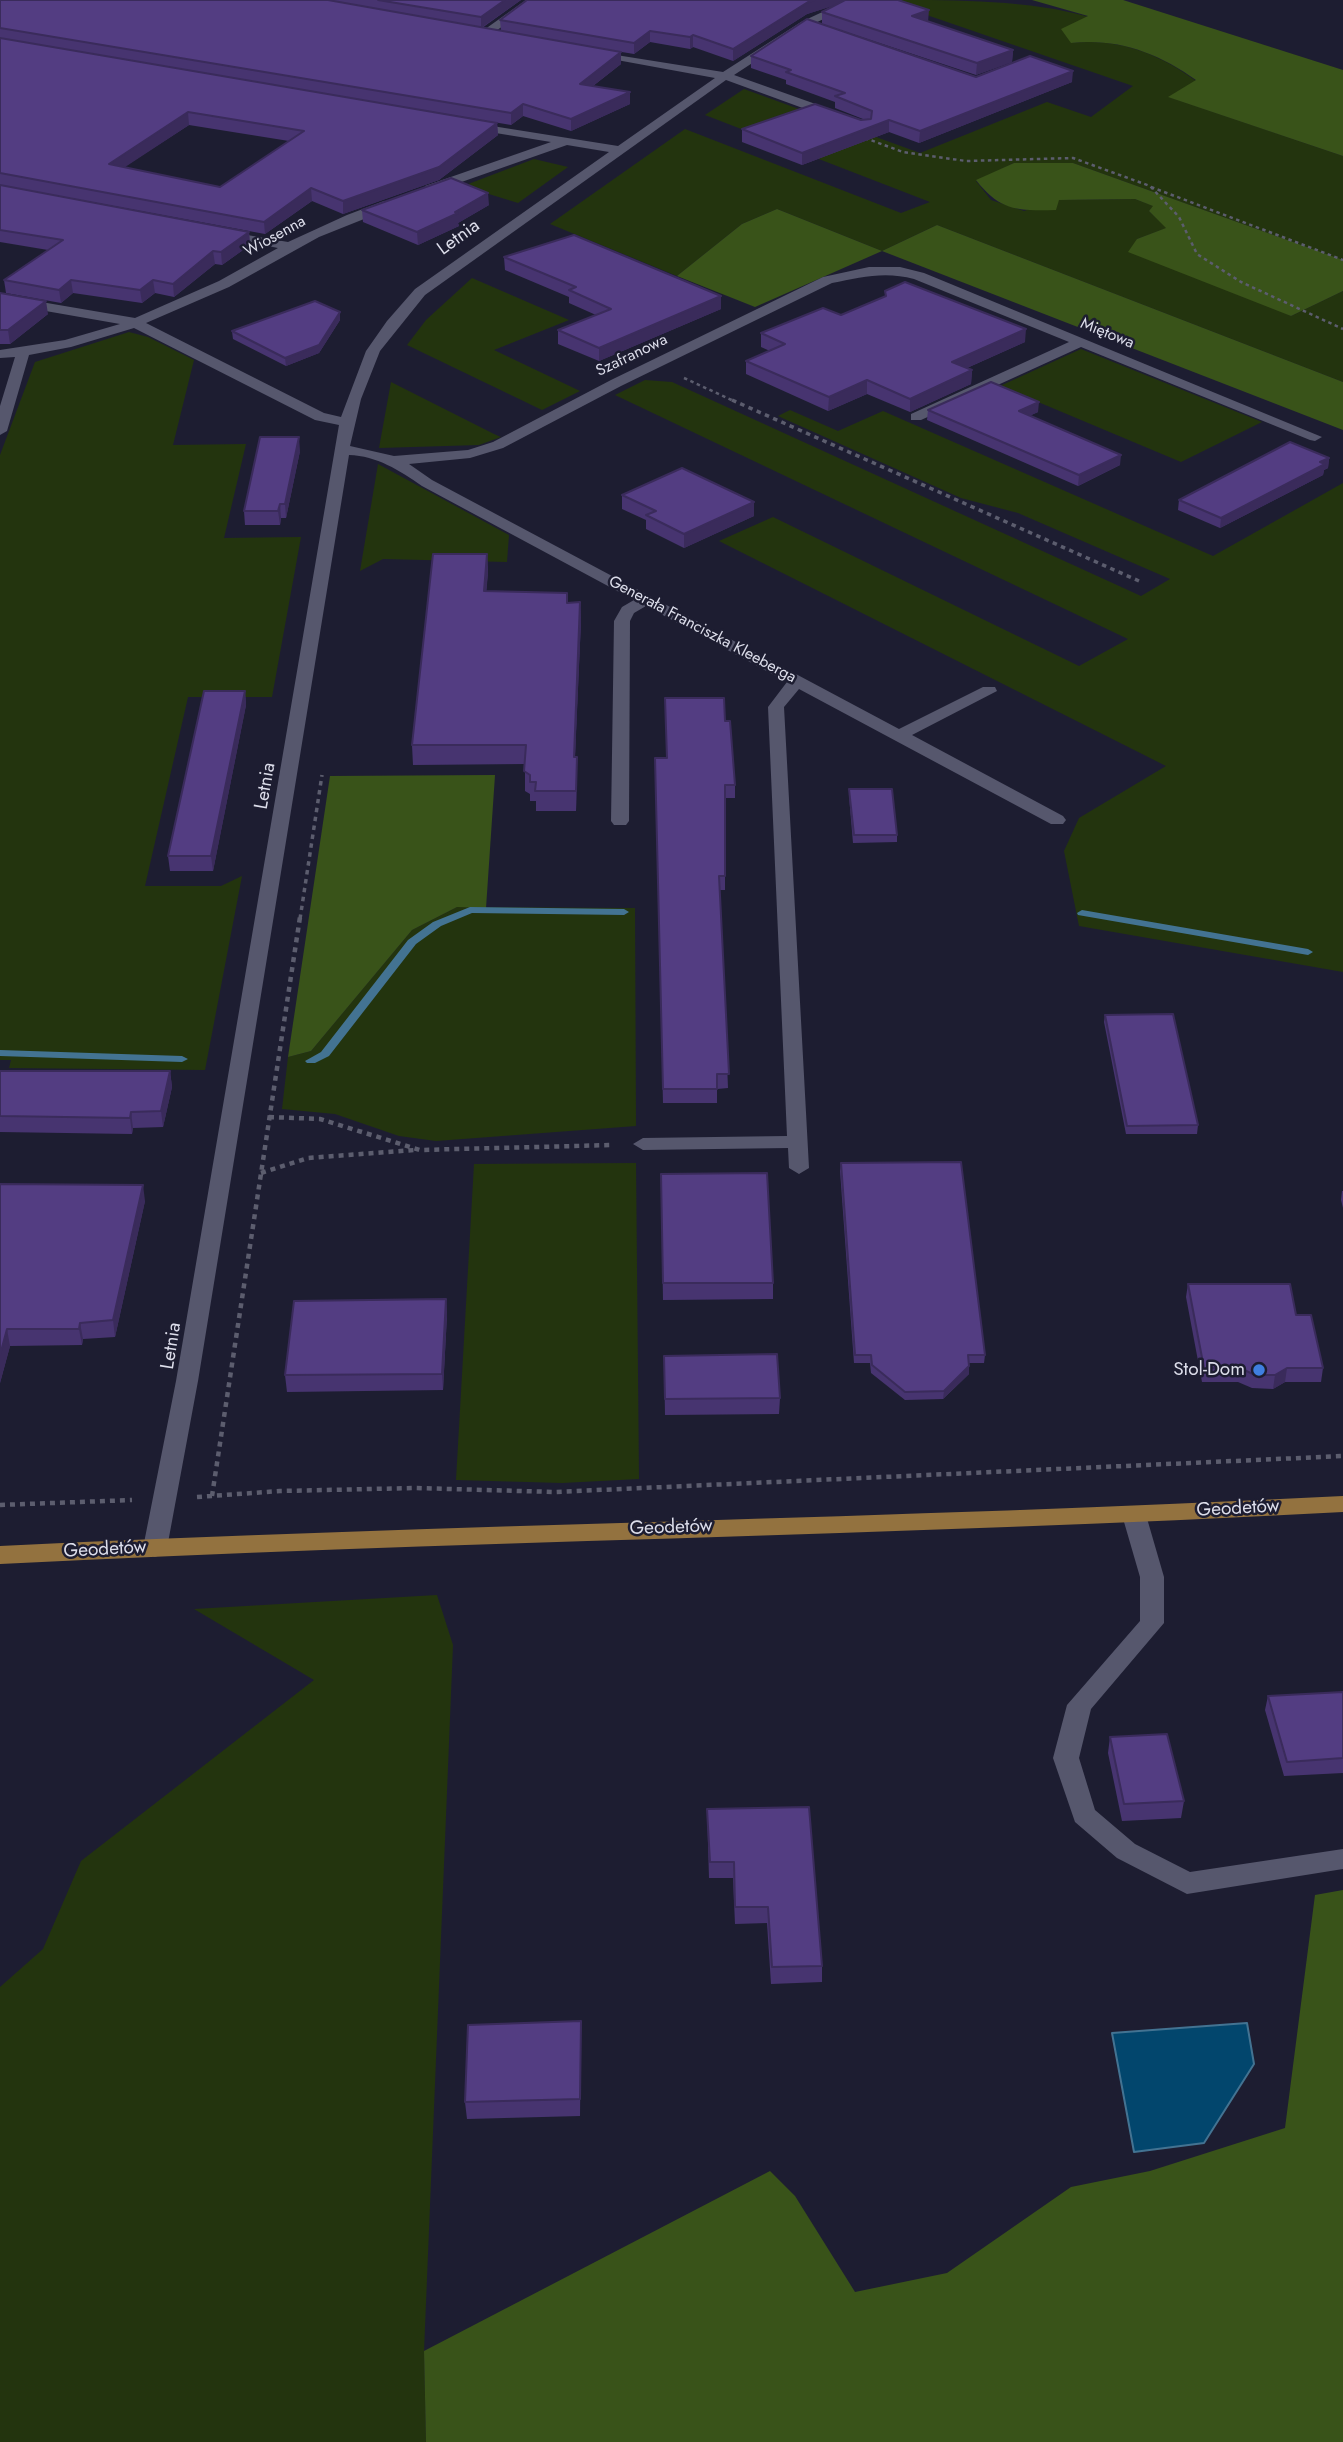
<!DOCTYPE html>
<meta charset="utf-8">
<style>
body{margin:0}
canvas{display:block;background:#1d1d31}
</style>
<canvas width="1343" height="2442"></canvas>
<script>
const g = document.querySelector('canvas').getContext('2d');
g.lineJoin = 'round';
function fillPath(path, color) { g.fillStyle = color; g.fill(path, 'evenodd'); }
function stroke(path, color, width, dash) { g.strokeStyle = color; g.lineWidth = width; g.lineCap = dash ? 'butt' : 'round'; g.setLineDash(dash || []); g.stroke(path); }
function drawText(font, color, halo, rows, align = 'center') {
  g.font = font + ' Jost,sans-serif'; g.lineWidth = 5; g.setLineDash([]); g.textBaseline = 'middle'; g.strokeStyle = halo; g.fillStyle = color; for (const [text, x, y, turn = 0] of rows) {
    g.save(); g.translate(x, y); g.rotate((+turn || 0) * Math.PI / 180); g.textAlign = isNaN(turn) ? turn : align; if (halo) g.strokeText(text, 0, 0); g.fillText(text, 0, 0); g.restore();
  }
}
const green = new Path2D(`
 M893 0C957 0 1030 0 1089 17L1071 43C1118 38 1158 53 1196 81L1169 97 1343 156V260L1073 163H1014L976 181 991 200 1024 211 1058 200 1135 199 1154 206 1149 211 1167 228 1137 239 1291 316 1343 291V382L937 225 882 251 777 209 742 224 677 276 550 224 685 129 901 213 930 202 705 115 744 89 920 153 1047 102 1091 117 1133 86 889 2Z
 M534 159 568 167 518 203 463 186Z
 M472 278 569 320 494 350 580 391 542 410 407 345 426 320Z
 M129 332 148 337 194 360 173 445 246 444 224 538 301 537 272 697H188L145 886H221L242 876 205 1070 9 1068 11 1060H0V455L35 362Z
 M1081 349 1262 422 1181 462 1000 386Z
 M645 380 672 382 1141 596 1170 579 1018 513 961 498 778 416 790 410 838 431 883 411 1213 556 1343 483V972L1079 926 1064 851 1079 818 1166 766 719 541 773 517 1079 666 1128 639 615 395Z
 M391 382 494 434 501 437 479 445 379 448Z
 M378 464 509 535 507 562 383 559 360 571Z
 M457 907 635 908 636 1126 436 1141 399 1136 335 1114 282 1109 288 1057 311 1051 412 930Z
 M636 1163 639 1479 562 1483 456 1480 474 1164Z
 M437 1595 453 1645 424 2351 426 2442H0V1987L43 1949 81 1861 314 1680 194 1609Z`);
const forest = new Path2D(`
 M1032 0H1123L1343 70V156L1168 97 1196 80C1158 53 1118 38 1071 43L1061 29 1088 16Z
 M1014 163H1073L1343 260V291L1291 316 1128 252 1137 239 1166 228 1149 211 1153 206 1135 199 1059 200 1056 210C1018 211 1000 211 976 180Z
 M777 209 882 251 937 225 1343 382V430L882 251 755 307 677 276 742 224Z
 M495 775 486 908 457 907 412 930 311 1051 288 1057 330 776Z
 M1343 1890V2442H426L424 2351 770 2171 795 2196 855 2292 947 2273 1071 2187 1150 2171 1285 2128 1315 1895Z`);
const water = new Path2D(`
 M1247 2023 1254 2064 1204 2143 1134 2152 1112 2033Z`);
const stream = new Path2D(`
 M470 907 624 909 629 912 624 915 472 913 441 926 416 944 329 1056 315 1063H307L305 1061 321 1052 408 940 433 922Z
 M1082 910 1308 949 1313 952 1308 955 1078 915 1077 913Z
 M0 1050 182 1056 188 1059 182 1062 0 1056Z`);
const pathFar2 = new Path2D(`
 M865 138 903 152 966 161 1073 158 1150 186 1179 217 1197 254 1241 282 1343 329
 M1151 187 1343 260
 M684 378 736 402`);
const pathFar1 = new Path2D(`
 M732 400 1139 581
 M300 919 322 775`);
const path = new Path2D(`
 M269 1117 320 1119 420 1150 613 1145
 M261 1173 308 1158 415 1150
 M212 1496 300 917
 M197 1497 280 1491 415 1488 555 1492 1343 1456
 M0 1505 132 1500`);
const minor = new Path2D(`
 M526 0H539L489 36H481V32Z
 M848 0H863L809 26 734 75 838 112V118H830L726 80 425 295 380 351 361 399 350 446 394 456 468 450 493 442 611 380 823 277 869 267H900L924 273 1322 437 1315 441 1310 440 1081 347 921 420H911V414L1069 342 914 279C886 271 860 277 832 283L621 386 503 448 470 458 409 464 432 480 899 729 983 687H995L997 691 912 735 1063 816 1066 820 1063 824H1051L799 689 784 707 809 1168 799 1174 789 1168 788 1148 643 1150 633 1144 643 1138 787 1136 768 707 787 682 646 606 634 613 630 621 629 821 626 825H614L611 821 614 621 622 607 634 600 422 486C399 470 377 456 349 455L198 1381 167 1548 163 1554 155 1557 147 1554 143 1548 176 1381 339 425 315 420 134 328 71 347 29 355 7 431 0 435V406L15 357 0 358V350L65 340 120 324 0 303V295L135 318 219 281 278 248 218 236V230L288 242 347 215 384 201H394V207L319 237 229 287 146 323 324 413 341 417 366 351 387 321 415 289 609 152 567 145 433 192H425V186L551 142 471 129 467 128V122L618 146 715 78 595 56 591 55V51L723 72 801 22Z
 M1134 1507 1142 1509 1146 1515 1164 1577V1623L1091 1709 1079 1758 1095 1810 1135 1844 1190 1872 1343 1849V1869L1187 1894 1117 1858 1075 1822 1053 1758 1067 1705 1140 1621V1577L1122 1515 1126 1509Z`);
const major = new Path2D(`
 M1343 1496V1512C896 1536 447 1541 0 1564V1546C447 1524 896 1519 1343 1496Z`);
const wall = new Path2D(`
 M0 0H521L482 28 501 31 500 20 898 0 928 21 1013 50 1012 62 976 75 822 24V12L835 5 807 14 733 61 693 47 690 49 650 42 634 54 567 43 621 64 593 86 630 104 571 131 523 116 511 125 417 109 497 123 498 135 439 180 343 214 312 201 265 234 0 185ZM189 125 289 141 220 187 124 167Z
 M751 56 976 77 1072 82 919 143 889 132 802 165 742 142V129L863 119 835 108V102L786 84V80L751 68Z
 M0 185 249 232 250 245 222 265 215 264 174 297 155 293 142 303 73 293 61 303 6 293 4 280 48 250 0 242Z
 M489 205 458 223 459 226 418 245 363 222 362 210Z
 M504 257 721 296V309L599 361 558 344V330L596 315 569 303V297L505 270Z
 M885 291 1025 342 967 368 972 370 971 384 910 412 867 394 828 411 746 374V361L770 351 761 347V333L841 315 885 296Z
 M0 293 48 314 10 344H0Z
 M340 312V320L319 353 286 366 233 339 232 331Z
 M928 410 1038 412 1029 416 1120 465 1078 486 927 420Z
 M300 451 286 518H281L280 525H245L244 511Z
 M1329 458 1328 468 1324 470 1323 475 1220 528 1178 510 1179 500Z
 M622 495 754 502V516L684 548 646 529V520L622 509Z
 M487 554 488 572 486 592 568 603 580 602 581 621 575 757 577 776 576 811H536V801H530V794L525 791V764L413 765 412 745Z
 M245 691 246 705 213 871H170L168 856Z
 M725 721 735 785V798H725V890H720L728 1088 717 1089V1103H663L655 758H667Z
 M849 789 897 835V842L853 843 849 796Z
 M1105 1015 1198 1125 1197 1134H1126L1104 1022Z
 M0 1071H170L172 1087 163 1127 133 1128 132 1134 0 1132Z
 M841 1163 985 1355 984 1363H969V1374L943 1399 905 1400 871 1373 870 1363H854L840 1171Z
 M661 1174 773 1283V1299L663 1300Z
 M0 1184 145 1201 115 1337 83 1339 82 1345 10 1346 0 1383Z
 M1342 1191H1343V1208L1341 1200Z
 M1188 1284 1296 1315 1323 1368 1321 1382H1285L1273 1389 1252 1388 1238 1382H1202L1186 1297Z
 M446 1299 447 1315 443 1390 287 1392 285 1375Z
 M664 1356 780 1398 779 1414 665 1415Z
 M1343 1692V1773L1284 1776 1265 1710 1268 1696Z
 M1110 1737 1184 1801 1181 1818 1122 1821 1108 1753Z
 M707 1809 822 1966V1982L771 1984 767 1923 735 1924 733 1878H709Z
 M581 2021 580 2116 467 2119 465 2102Z`);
const shadedWall = new Path2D(`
 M505 0H521L481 28V17Z
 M815 0H852L807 14 733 61V49L808 2Z
 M929 10 928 22 912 16Z
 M650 31V42L634 54V43Z
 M693 35V47L690 49V37Z
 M1013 50 1012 62 976 75 977 63Z
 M621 52V64L580 96V84Z
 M1073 71 1072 82 919 143 920 131Z
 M630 92V104L571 131V119Z
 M523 104V116L511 125V113Z
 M188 112 189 125 110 177 109 164Z
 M889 120V132L802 165V153Z
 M497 123 498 135 439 180 343 214V201Z
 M311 188 312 201 265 234 264 222Z
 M488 193 489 205 458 223 459 226 418 245 417 232Z
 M249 232 250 245 222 265 221 252Z
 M213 251 215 264 174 297 173 284Z
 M71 280 73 293 61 303 59 290Z
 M153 280 155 293 142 303 140 290Z
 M721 296V309L599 361V348Z
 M46 301 48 314 10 344 8 330Z
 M340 312V320L319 353 286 366 285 358Z
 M1026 329 1025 342 951 375 952 362Z
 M972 370 971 384 910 412V399Z
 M867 380V394L828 411 829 397Z
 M1039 402 1038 412 1018 421 1019 411Z
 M299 437 300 451 286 518 285 504Z
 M1121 455 1120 465 1078 486 1079 475Z
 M1329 458 1328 468 1324 470 1323 475 1220 528 1221 518Z
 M754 502V516L684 548V534Z
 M280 504 281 518 280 525 278 511Z
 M487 554 488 572 485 610 484 591Z
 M580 602 581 621 574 776V757Z
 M245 691 246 705 213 871 211 856Z
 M577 757V776L576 811V791Z
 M170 1071 172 1087 163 1127 161 1111Z
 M131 1112 133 1128 132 1134 130 1118Z
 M143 1185 145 1201 115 1337 113 1320Z
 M446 1299 447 1315 443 1390 442 1374Z
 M80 1323 83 1339 82 1345 79 1329Z
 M7 1329 10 1346 0 1383V1355Z
 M969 1366V1374L943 1399 944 1391Z
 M1287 1368 1285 1382 1273 1389 1275 1375Z`);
const building = new Path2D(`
 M0 0H328L621 52 580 84 630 92 571 119 523 104 511 113 0 28Z
 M378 0H505L481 17Z
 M527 0H815L808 2 733 49 693 35 690 37 650 31 634 43 500 20Z
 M845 0H898L929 10 912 16 1013 50 977 63 822 12Z
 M807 19 976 77 1030 56 1073 71 920 131 889 120 802 153 742 129 815 104 861 120 871 119 872 111 835 96 845 93 786 72 791 70 751 56Z
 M0 38 497 123 439 167 343 201 311 188 264 222 0 173ZM188 112 304 131 220 187 109 164Z
 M451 178 488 193 455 212 458 213 417 232 362 210Z
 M0 185 249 232 221 252 213 251 173 284 153 280 140 290 71 280 59 290 4 280 63 240 0 230Z
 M574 235 721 296 599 348 558 330 611 309 569 290 576 287 504 257Z
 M905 282 1026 329 952 362 972 370 910 399 867 380 829 397 746 361 785 344 761 333 823 308 841 315 886 296 885 291Z
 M0 293 46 301 8 330H0Z
 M315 301 340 312 319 345 285 358 232 331Z
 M991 382 1039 402 1019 411 1121 455 1079 475 928 410Z
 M260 437H299L285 504H280L278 511H244Z
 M1290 442 1329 458 1320 462 1325 464 1221 518 1179 500Z
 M682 468 754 502 684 534 646 515 656 511 622 495Z
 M433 554H487L484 591 567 593V603L580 602 574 757H577L576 791H535L536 782H530V775L524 771 526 745H412Z
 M204 691H245L211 856H168Z
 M665 698H724L725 721H730L735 785H725V876H719L729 1074H717V1089H663L655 758H667Z
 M849 789H892L897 835H854Z
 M1173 1014 1198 1125 1127 1126 1105 1015Z
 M0 1071H170L161 1111 131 1112 130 1118 0 1116Z
 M961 1162 985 1355H968L969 1366 944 1391 905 1392 872 1365 871 1355H855L841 1163Z
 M767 1173 773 1283H663L661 1174Z
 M0 1184 143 1185 113 1320 80 1323 79 1329H7L0 1355Z
 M1188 1284H1290L1296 1315H1311L1323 1368H1287L1275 1375H1255L1240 1368H1204Z
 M446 1299 442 1374 285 1375 294 1301Z
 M777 1354 780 1398 665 1399 664 1356Z
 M1343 1692V1758L1287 1762 1268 1696Z
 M1167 1734 1184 1801 1124 1804 1110 1737Z
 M809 1807 822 1966 772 1967 768 1907H735L734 1862H710L707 1809Z
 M581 2021 580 2099 465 2102 468 2025Z`);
const markers = [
 [1259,1370,7,"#3f7fe0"]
];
const farStreetnames = [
 ["Wiosenna",275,237,-29],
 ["Miętowa",1107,334,22],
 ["Szafranowa",632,356,-26],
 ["Generała Franciszka Kleeberga",702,630,28]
];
const streetNames = [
 ["Letnia",459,238,-36],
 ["Letnia",266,786,-80],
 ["Letnia",172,1346,-81],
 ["Geodetów",1238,1509,-3],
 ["Geodetów",671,1528,-2],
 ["Geodetów",105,1550,-3]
];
const poiNames = [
 ["Stol-Dom",1245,1370]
];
fillPath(green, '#23340e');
fillPath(forest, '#395319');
fillPath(water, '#02466d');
stroke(water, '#437392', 2);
fillPath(stream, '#437392');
stroke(pathFar2, '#5c5d6e', 2.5, [3.5, 3.5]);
stroke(pathFar1, '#5c5d6e', 3.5, [4.5, 4.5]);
stroke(path, '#5c5d6e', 4.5, [5, 5]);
fillPath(minor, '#56576d');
fillPath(major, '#93723f');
fillPath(wall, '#473470');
fillPath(shadedWall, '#3a2b5b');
fillPath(building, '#533d82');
stroke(building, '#3a2b5b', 2);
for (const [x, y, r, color] of markers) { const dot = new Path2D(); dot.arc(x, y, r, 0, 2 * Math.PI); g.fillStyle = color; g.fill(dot); stroke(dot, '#1d1d31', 2.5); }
drawText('16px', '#dcddea', '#1d1d31', farStreetnames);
drawText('19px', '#dcddea', '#1d1d31', streetNames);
drawText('19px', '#dcddea', '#1d1d31', poiNames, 'right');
</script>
